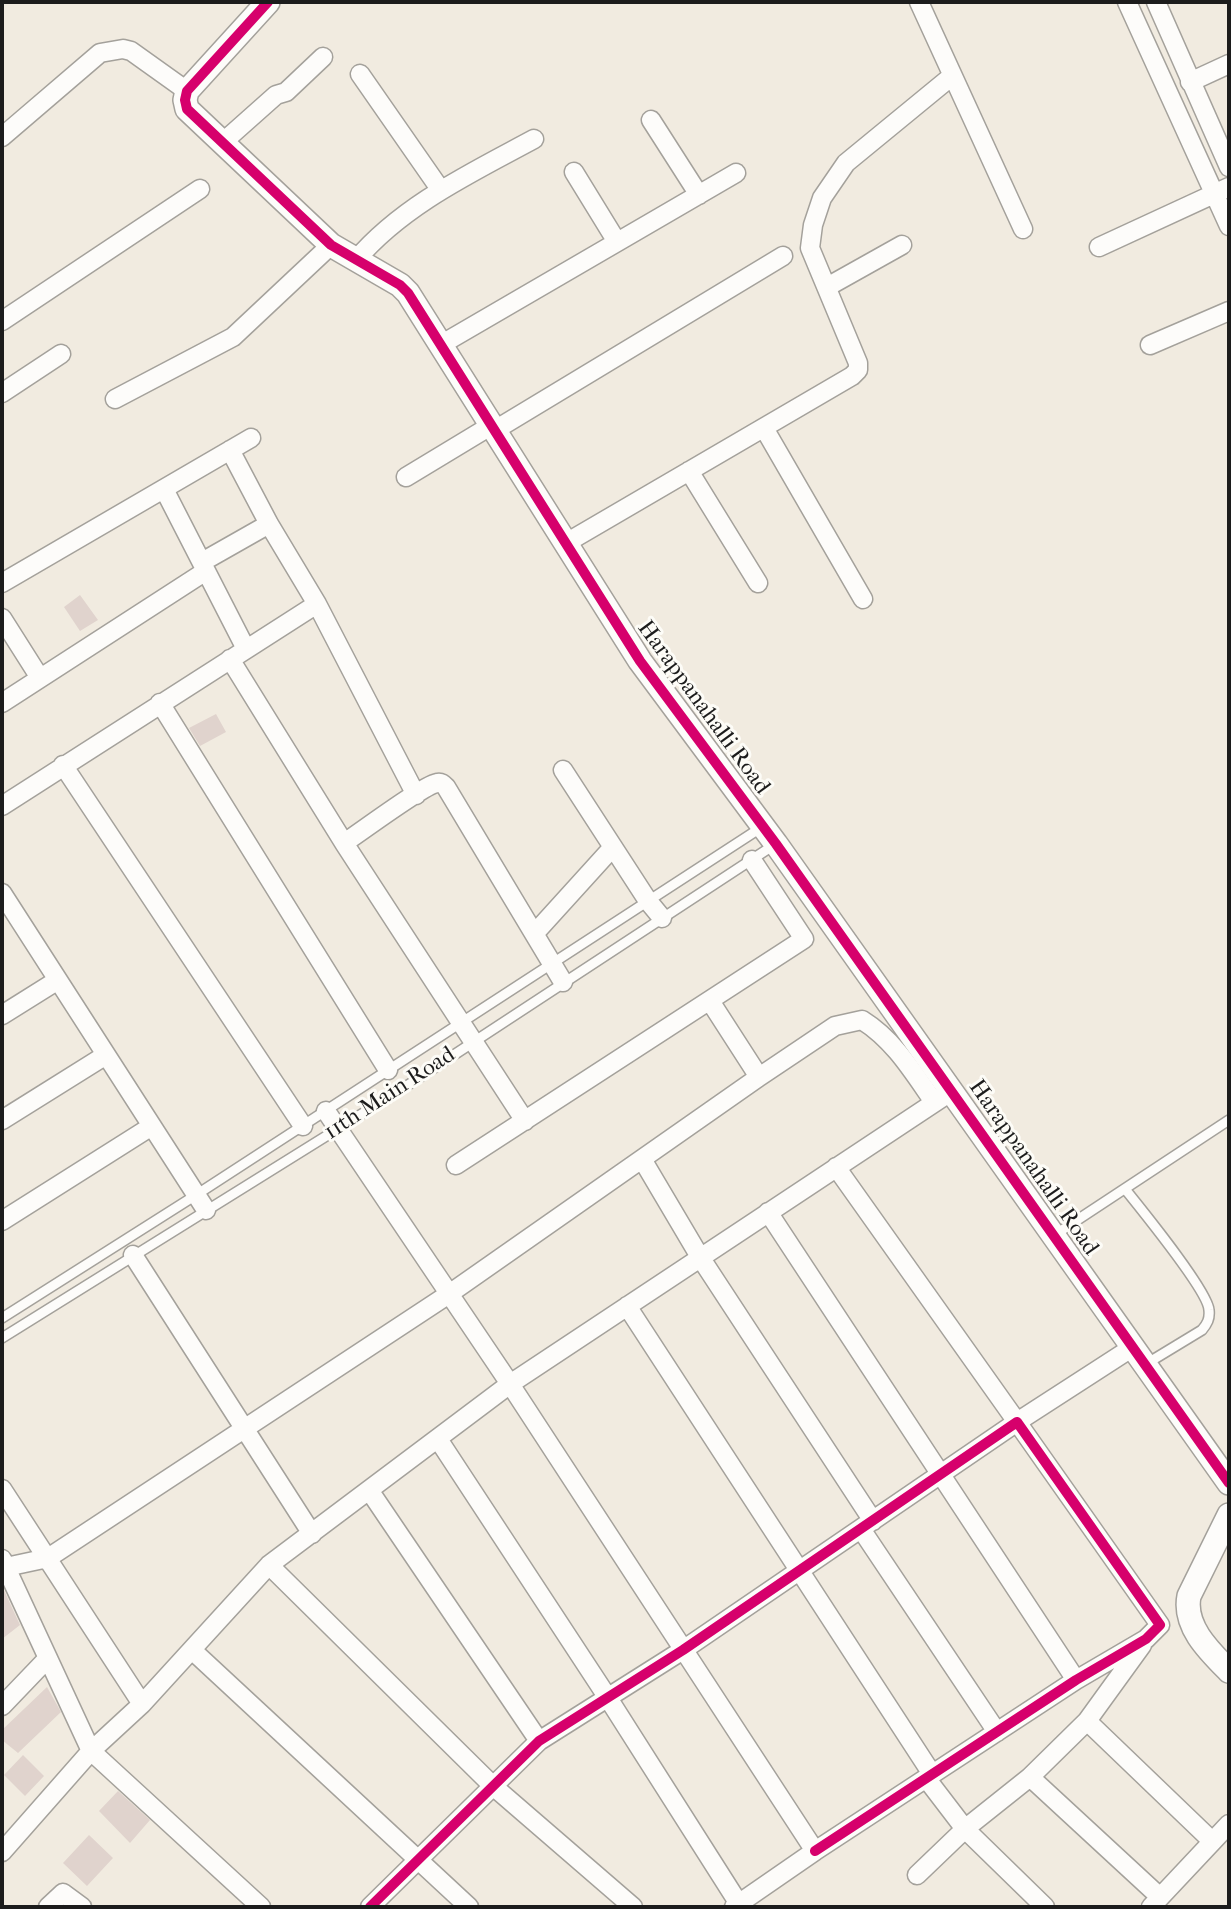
<!DOCTYPE html>
<style>
body{margin:0}
#map{position:relative;width:1231px;height:1909px;overflow:hidden;background:#f1ebe0;font-family:"IM FELL French Canon",serif}
canvas{display:block}
.frame{position:absolute;inset:0;border:4px solid #1c1c1c;pointer-events:none}
</style>
<div id="map">
<canvas width="1231" height="1909"></canvas>
<div class="frame"></div>
</div>
<script>
const g = document.querySelector('canvas').getContext('2d');
g.lineJoin = 'round';
function fillPath(path, color) { g.fillStyle = color; g.fill(path, 'evenodd'); }
function stroke(path, color, width, dash) { g.strokeStyle = color; g.lineWidth = width; g.lineCap = dash ? 'butt' : 'round'; g.setLineDash(dash || []); g.stroke(path); }
function drawText(font, color, halo, rows, align = 'center') {
  g.font = font + ' "IM FELL French Canon",serif'; g.lineWidth = 6; g.setLineDash([]); g.textBaseline = 'middle'; g.strokeStyle = halo; g.fillStyle = color; for (const [text, x, y, turn = 0] of rows) {
    g.save(); g.translate(x, y); g.rotate((+turn || 0) * Math.PI / 180); g.textAlign = isNaN(turn) ? turn : align; if (halo) g.strokeText(text, 0, 0); g.fillText(text, 0, 0); g.restore();
  }
}
const building = new Path2D(`
 M80 595 98 620 80 631 64 607Z
 M216 714 226 732 200 746 189 728Z
 M2 1586 20 1625 2 1639Z
 M47 1687 61 1712 18 1753 2 1740V1730Z
 M23 1755 44 1776 25 1796 4 1775Z
 M118 1791 150 1820 130 1843 99 1811Z
 M89 1835 113 1858 87 1886 63 1863Z`);
const service = new Path2D(`
 M1125 1189C1141 1209 1208 1291 1209 1310 1210 1319 1207 1324 1202 1330L1146 1364
 M1056 1234 1229 1120
 M2 1318 196 1195 762 827
 M2 1338 405 1087 774 845`);
const minor = new Path2D(`
 M919 2 1023 229
 M1127 2 1229 226
 M1156 2 1229 167
 M360 74 440 189
 M1190 82 1229 64
 M651 120 699 195
 M2 137 100 53 123 49 131 51 187 91
 M222 143 276 95 286 92 323 57
 M574 172 617 242
 M1099 247 1229 187
 M356 260C403 205 471 173 534 139
 M827 287 902 245
 M2 321 200 189
 M442 344 736 173
 M1150 345 1229 311
 M2 393 61 354
 M115 399 233 337 331 245
 M764 428 863 599
 M495 430 783 256
 M230 450 269 524 317 604 416 795
 M689 471 758 583
 M406 477 492 425
 M164 489 246 649
 M566 543 852 376 858 370V363L810 248 813 225 822 198 846 163 952 76
 M202 562 269 524
 M2 583 251 438
 M2 618 40 678
 M230 659 344 843 525 1121
 M2 703 206 571
 M160 703 388 1070
 M63 765 303 1126
 M563 770 648 901 662 918
 M2 806 317 604
 M344 843C361 832 422 786 437 783 441 782 443 784 446 787L563 982
 M2 893 206 1210
 M535 933 613 847
 M710 1001 759 1077
 M2 1015 58 980
 M326 1111 510 1384 815 1851 734 1907
 M2 1120 106 1055
 M642 1159 700 1257 873 1521
 M456 1165 804 939 752 860
 M836 1167 1017 1422 1133 1347
 M768 1212 1076 1680
 M2 1221 152 1126
 M133 1255 312 1534
 M627 1306 932 1774
 M438 1439 608 1698 739 1904
 M2 1489 142 1704
 M369 1490 539 1741
 M861 1529 997 1732
 M269 1565 493 1786 633 1907
 M2 1571 6 1567 48 1558 449 1294 759 1077 835 1026 862 1020C894 1040 913 1072 934 1102
 M1142 1645 1087 1721 1030 1777 1160 1897
 M192 1650 469 1907
 M2 1706 48 1658
 M1087 1721 1212 1841
 M926 1778 965 1829 1045 1907
 M2 1852 91 1751 2 1559
 M917 1875 966 1828 1030 1777
 M48 1907 63 1893 82 1907
 M261 1907 91 1751 142 1704 269 1565 510 1384 952 1091
 M370 1907 539 1741 683 1650 1017 1422 1160 1625 1146 1639 1076 1680 815 1851
 M1151 1907 1229 1824`);
const tertiary = new Path2D(`
 M268 2 187 91 185 100 187 109 331 245 400 285 408 293 640 661 776 844 1229 1483
 M1229 1515 1189 1596C1183 1626 1209 1651 1229 1671`);
const cycleway = new Path2D(`
 M268 2 187 91 185 100 187 109 331 245 400 285 408 293 640 661 776 844 1229 1483
 M370 1907 539 1741 683 1650 1017 1422 1160 1625 1146 1639 1076 1680 815 1851`);
const streetNames = [
 ["Harappanahalli Road",703,708,54],
 ["11th Main Road",390,1094,-33],
 ["Harappanahalli Road",1033,1168,55]
];
fillPath(building, '#e0d3cd');
stroke(service, '#a4a19b', 12);
stroke(minor, '#a4a19b', 21);
stroke(tertiary, '#a4a19b', 26);
stroke(service, '#fdfcfa', 9);
stroke(minor, '#fdfcfa', 18);
stroke(tertiary, '#fdfcfa', 23);
stroke(cycleway, '#d6006c', 10);
drawText('23px', '#1c1c1c', '#fdfcf7', streetNames);
</script>
